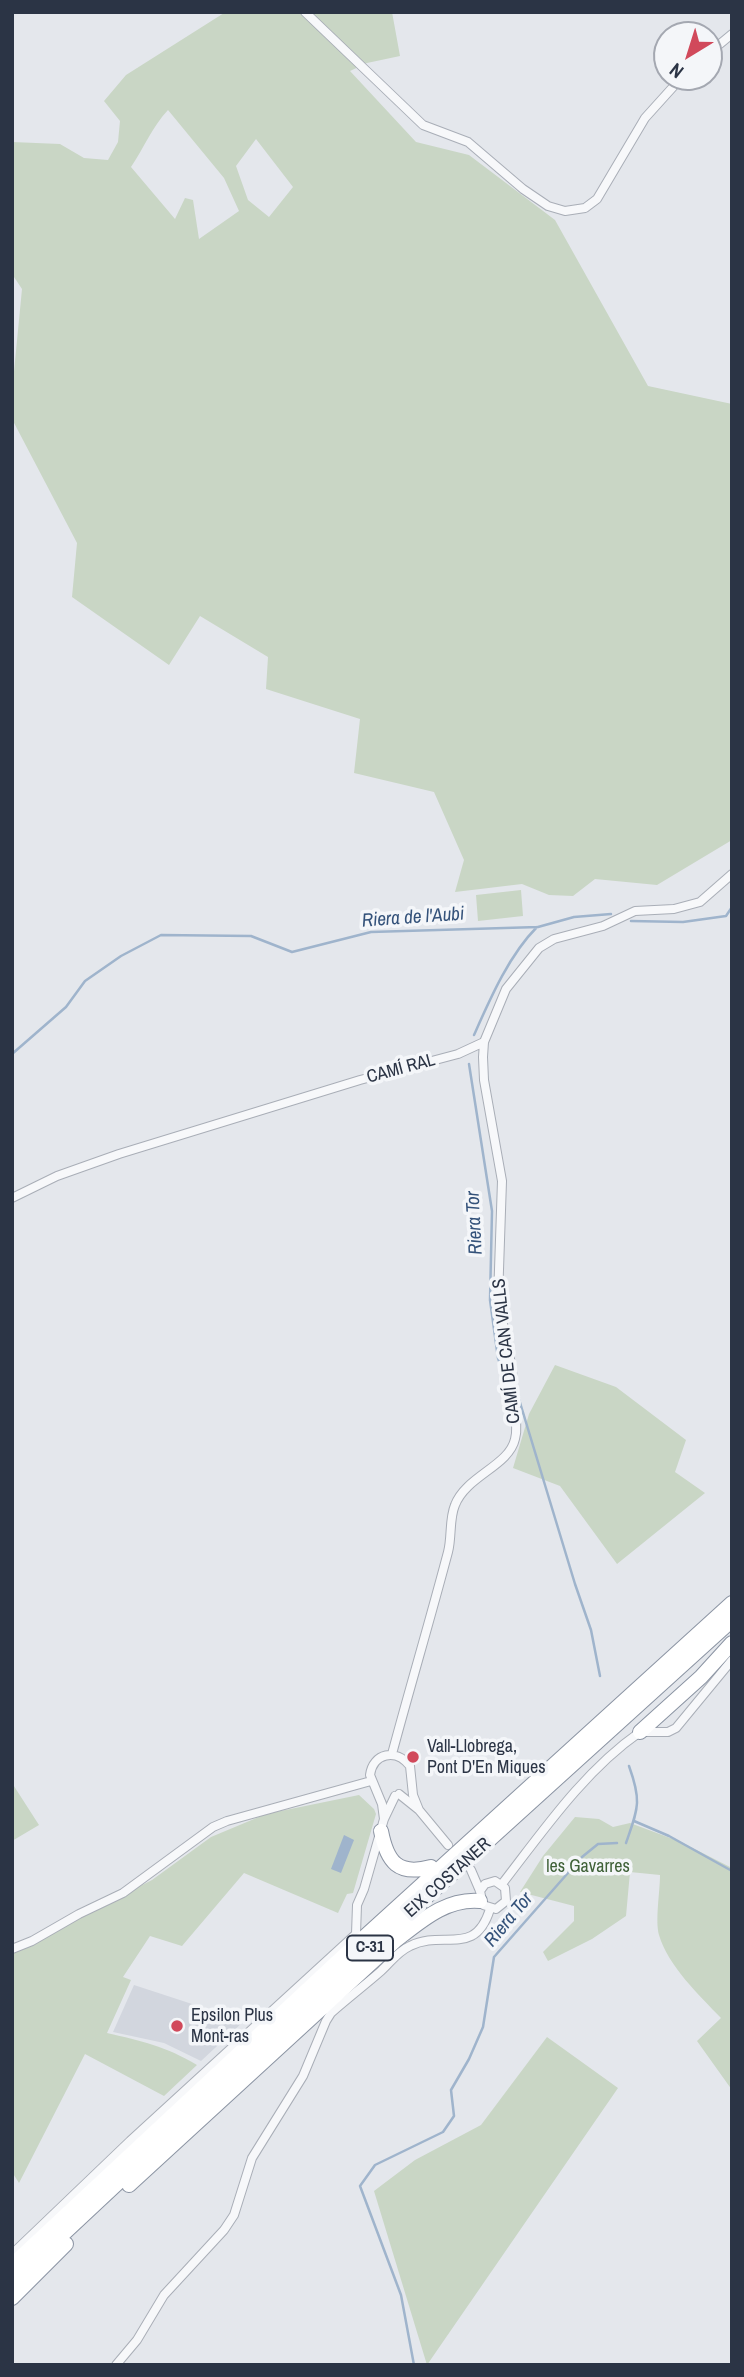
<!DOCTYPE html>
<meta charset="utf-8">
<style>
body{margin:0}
#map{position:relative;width:744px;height:2377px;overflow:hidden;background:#e4e7ec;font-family:"Archivo Narrow",sans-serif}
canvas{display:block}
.frame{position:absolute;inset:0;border:14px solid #2b3445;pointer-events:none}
.north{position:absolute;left:653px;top:21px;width:70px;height:70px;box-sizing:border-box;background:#f4f6f9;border:2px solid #a4a8b1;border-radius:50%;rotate:218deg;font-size:19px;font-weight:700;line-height:28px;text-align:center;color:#2b3445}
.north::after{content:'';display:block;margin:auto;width:24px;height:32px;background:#d1495b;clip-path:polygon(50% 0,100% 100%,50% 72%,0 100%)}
</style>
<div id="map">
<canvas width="744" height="2377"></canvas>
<div class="frame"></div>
<div class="north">N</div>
</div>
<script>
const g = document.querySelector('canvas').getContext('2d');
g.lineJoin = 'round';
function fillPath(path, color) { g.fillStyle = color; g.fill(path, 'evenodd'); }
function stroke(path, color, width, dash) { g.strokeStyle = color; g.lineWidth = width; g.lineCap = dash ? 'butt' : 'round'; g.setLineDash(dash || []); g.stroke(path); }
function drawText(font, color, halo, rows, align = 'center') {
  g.font = font + ' "Archivo Narrow",sans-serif'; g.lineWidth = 7; g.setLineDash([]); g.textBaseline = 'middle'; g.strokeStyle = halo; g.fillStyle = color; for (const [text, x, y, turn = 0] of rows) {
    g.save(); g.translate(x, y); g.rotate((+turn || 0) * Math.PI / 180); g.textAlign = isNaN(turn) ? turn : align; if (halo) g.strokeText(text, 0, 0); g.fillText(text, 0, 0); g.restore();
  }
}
const built = new Path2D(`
 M134 1985 244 2021 201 2061 164 2043 113 2032Z`);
const green = new Path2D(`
 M392 12 400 56 367 63 350 71 416 142 469 155 555 220 648 386 732 404V840L657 885 595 879 573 896 549 895 522 884 455 892 464 860 434 792 354 773 360 719 266 689 268 657 200 616 169 665 72 597 77 543 12 419V392L22 289 12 274V142L60 144 84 158 108 160 118 142 120 121 104 101 126 75 224 13ZM168 110 224 178 239 211 199 239 193 200 185 198 175 219 131 167C144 148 152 127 168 110ZM256 139 293 187 269 217 248 200 236 166Z
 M521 890 523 916 478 921 476 895Z
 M555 1365 616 1387 686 1440 675 1472 705 1493 617 1564 560 1486 513 1468 529 1414Z
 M12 1783 39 1825 12 1841Z
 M359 1795 374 1809 376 1814 353 1893 347 1894 338 1913 244 1873 182 1946 150 1936 123 1977 131 1980 107 2033C142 2041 165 2046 197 2065L164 2096 85 2054 19 2183 12 2172V1951L152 1880 211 1837 266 1814Z
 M575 1817 599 1819 613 1827 630 1823 681 1842 732 1868V2090L697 2041 721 2018C700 1996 668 1966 659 1935 655 1920 660 1892 660 1875L630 1872 626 1916 592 1939 548 1961 543 1952 574 1921V1906L520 1892 543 1856Z
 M547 2037 618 2088 427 2365 374 2191 415 2160 481 2125Z`);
const water = new Path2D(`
 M344 1835 354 1840 341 1873 331 1869Z`);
const stream = new Path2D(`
 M631 921 683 922 726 916 732 907
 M474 1035C490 999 509 955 537 927
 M12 1054 66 1007 85 981 121 956 161 935 251 936 292 952 371 932 538 927 574 917 611 914
 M469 1064 492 1211 490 1300 498 1358 506 1381
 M518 1396 575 1584 591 1630 600 1676
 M634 1821 669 1836 732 1871
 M626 1843C638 1808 642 1802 629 1766
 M414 2365 401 2295 360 2186 375 2165 443 2132 454 2116 451 2090 469 2059 483 2027 494 1957 582 1857 598 1844 617 1843`);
const minor = new Path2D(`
 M305 12 423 125 468 142 523 189 548 206 565 211 585 208 597 199 645 118 682 77
 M709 53 732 34
 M12 1198 57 1176 119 1154 360 1080 458 1054 484 1042
 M392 1754C410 1687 430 1620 448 1552 452 1537 449 1519 455 1505 466 1476 509 1466 515 1439 519 1425 513 1410 512 1396 511 1387 513 1379 512 1369L498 1299 502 1181 484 1080 483 1057 484 1042 506 989 539 948 554 939 603 926 635 911 674 909 700 902 732 874
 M399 1794 419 1810 448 1845
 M384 1819 382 1804 370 1775C373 1753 396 1748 410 1766L413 1795 419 1810
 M471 1870 480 1891 483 1905 496 1909 506 1901 505 1888 495 1881 485 1884 480 1891
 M502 1884C543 1831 584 1771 640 1732H668L676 1728 732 1660
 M12 1949 32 1941 79 1914 123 1893 213 1827 227 1821 371 1781
 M12 2254 130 2141 356 1934 357 1905 364 1889 384 1819 395 1796
 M116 2365 137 2340 164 2295 224 2230 234 2215 252 2158 303 2076 326 2021 331 2013C348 1998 365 1985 381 1971 391 1962 397 1952 410 1946 443 1929 475 1958 490 1909`);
const motorway = new Path2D(`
 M640 1732 701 1677 732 1643
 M381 1831C387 1862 398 1876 431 1867
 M129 2185 395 1941C421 1921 446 1898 480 1901
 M12 2265 340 1959 732 1603
 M12 2282 349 1967 732 1620
 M12 2298 66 2244`);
const markers = [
 [413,1757,7,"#d1495b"],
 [177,2026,7,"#d1495b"]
];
const shields = [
 [370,1948,46]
];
const shieldNames = [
 ["C-31",370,1948]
];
const streetNames = [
 ["CAMÍ RAL",401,1069,-15],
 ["CAMÍ DE CAN VALLS",507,1351,-96],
 ["EIX COSTANER",448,1878,-42]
];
const poiNames = [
 ["Vall-Llobrega,",427,1747],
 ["Pont D'En Miques",427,1768],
 ["Epsilon Plus",191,2016],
 ["Mont-ras",191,2037]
];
const parkNames = [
 ["les Gavarres",588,1867]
];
const waterNames = [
 ["Riera de l'Aubi",413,918,-4],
 ["Riera Tor",475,1223,-93],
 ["Riera Tor",509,1920,-50]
];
fillPath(built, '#d2d6de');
fillPath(green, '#c9d6c5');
fillPath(water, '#9fb4cc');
stroke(stream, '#9fb4cc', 2.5);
stroke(minor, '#a9aeb7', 10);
stroke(motorway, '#8b94a3', 16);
stroke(minor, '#f7f8fa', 8);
stroke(motorway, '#fff', 14);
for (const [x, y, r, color] of markers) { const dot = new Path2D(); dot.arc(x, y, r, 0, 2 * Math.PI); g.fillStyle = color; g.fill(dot); stroke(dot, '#f4f6f9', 2.5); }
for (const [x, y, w] of shields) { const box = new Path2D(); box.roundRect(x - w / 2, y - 12.5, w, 25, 5); g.fillStyle = '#f4f6f9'; g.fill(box); stroke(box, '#2b3445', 2); }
drawText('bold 16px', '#2b3445', null, shieldNames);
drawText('18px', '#2b3445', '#f4f6f9', streetNames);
drawText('18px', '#2b3445', '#f4f6f9', poiNames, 'left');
drawText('18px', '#3f6138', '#f4f6f9', parkNames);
drawText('italic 19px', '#34527a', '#f4f6f9', waterNames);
</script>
